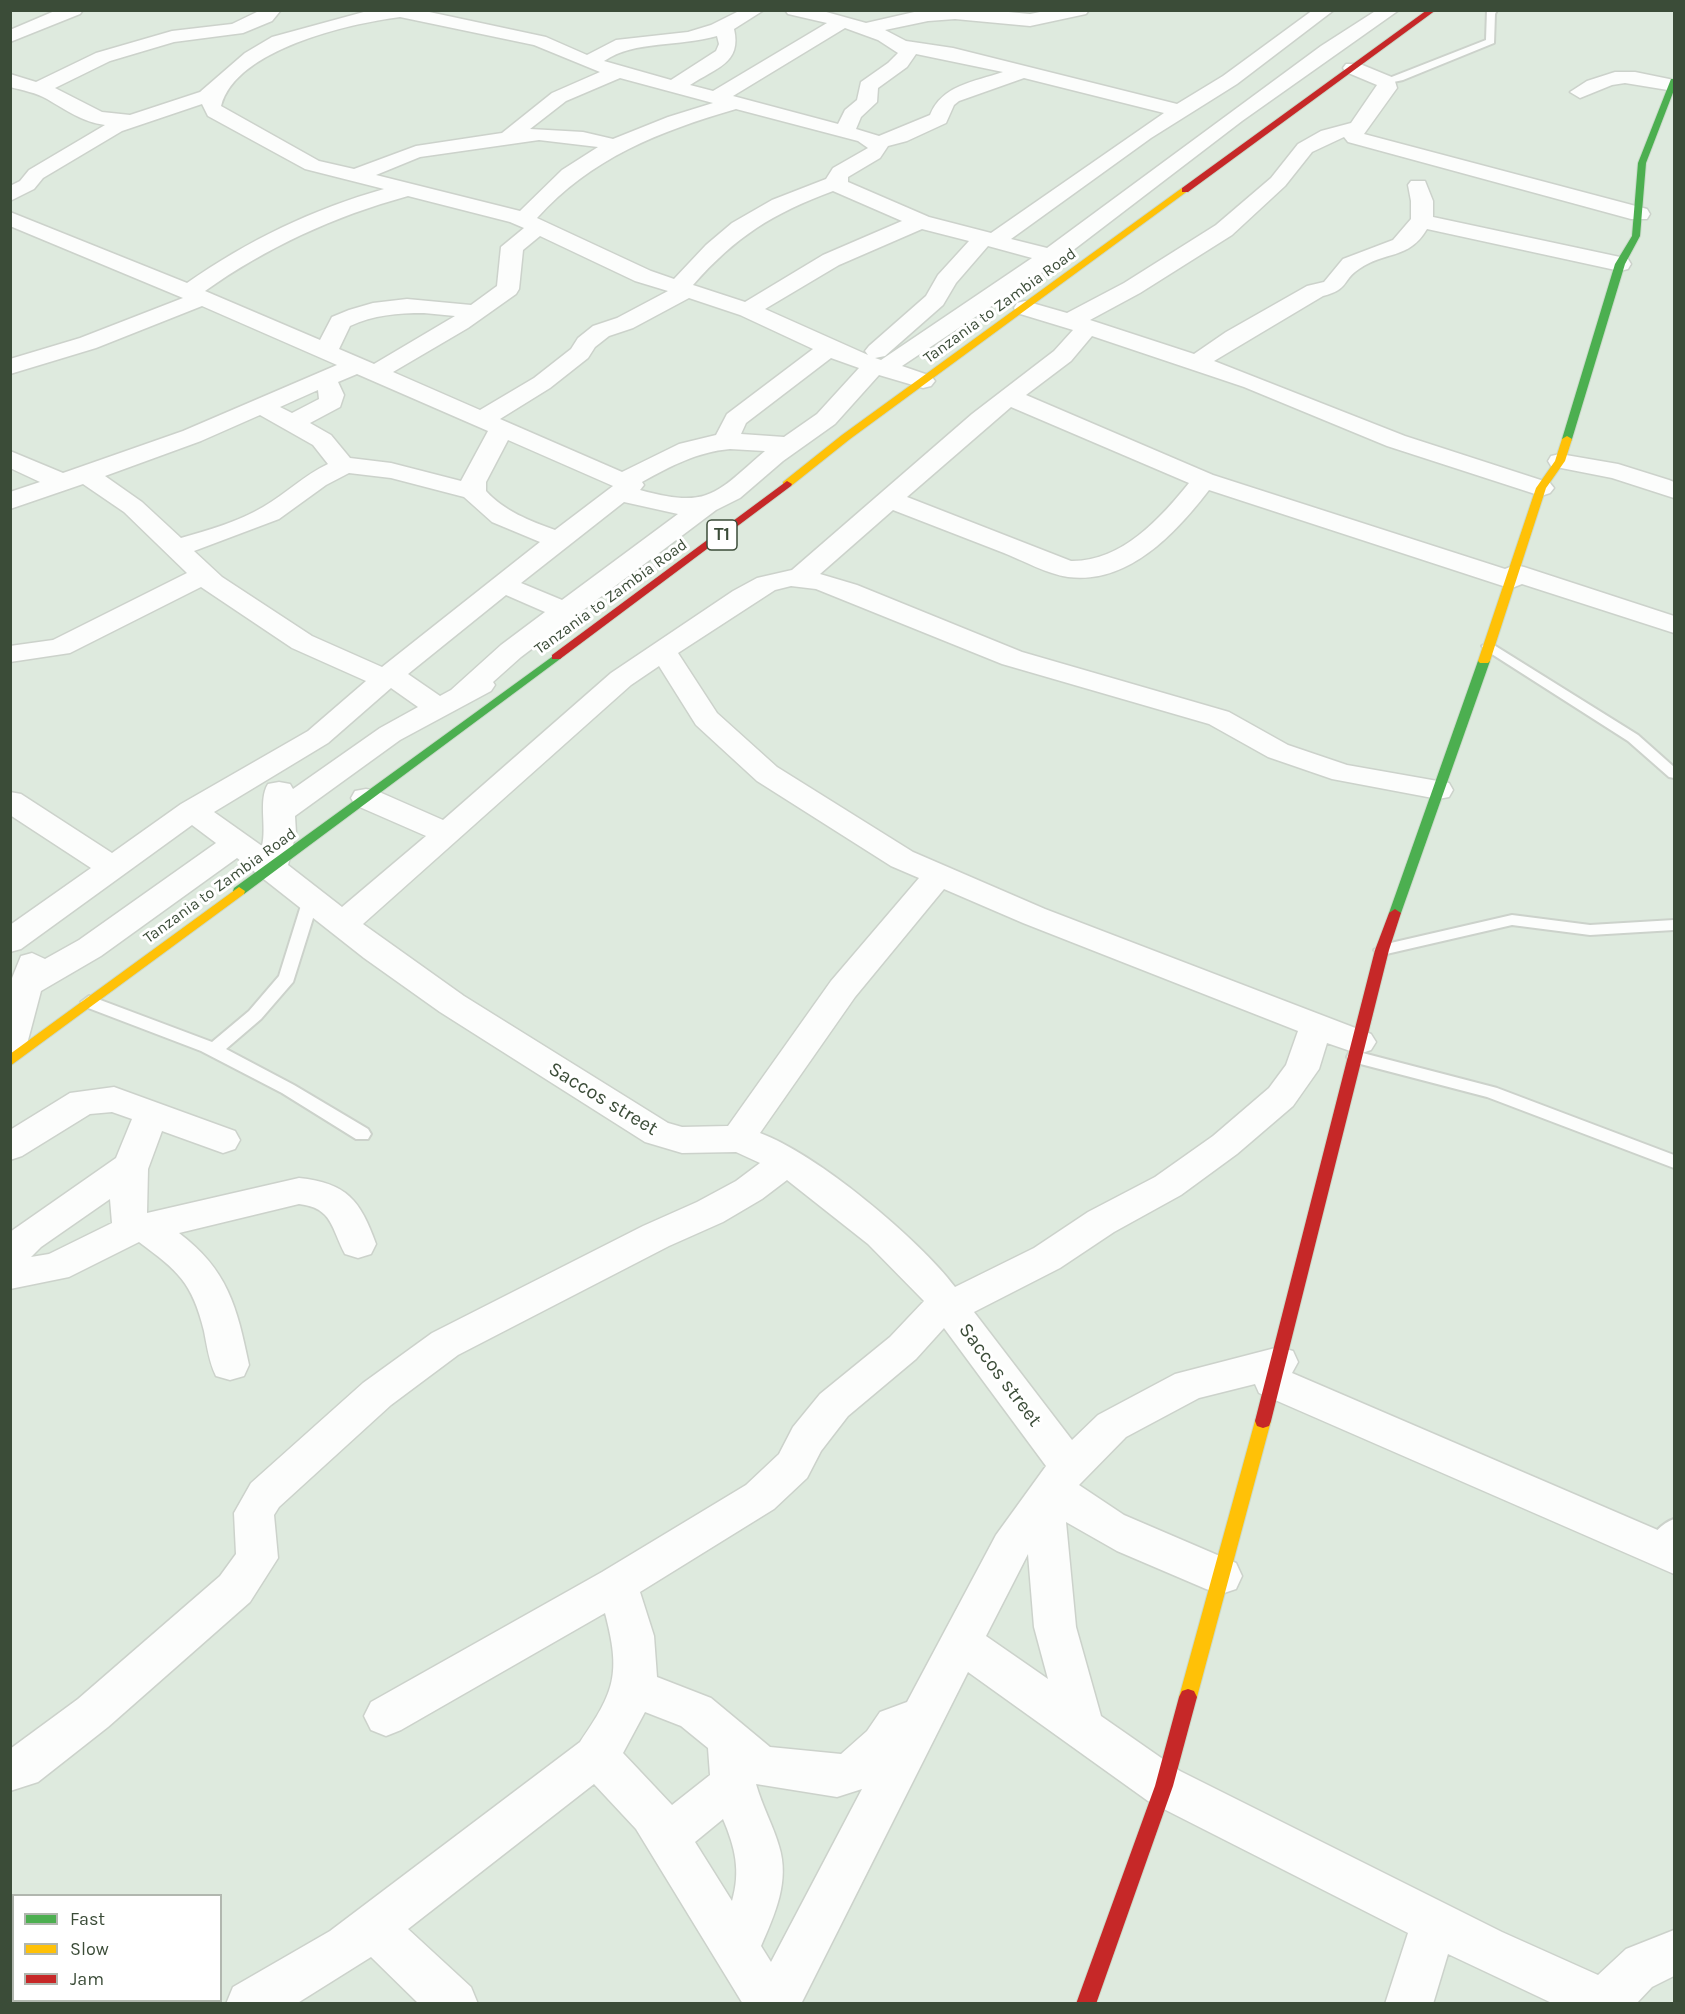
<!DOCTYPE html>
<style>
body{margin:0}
#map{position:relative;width:1685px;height:2014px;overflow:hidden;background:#eef4ee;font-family:Karla,sans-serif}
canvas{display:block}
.frame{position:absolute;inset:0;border:12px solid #3b4c38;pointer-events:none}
.legend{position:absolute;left:12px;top:1894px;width:210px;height:108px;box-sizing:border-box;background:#fff;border:2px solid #b1b7af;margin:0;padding:8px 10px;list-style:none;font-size:18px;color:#3b4c38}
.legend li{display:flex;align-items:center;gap:12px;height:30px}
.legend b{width:30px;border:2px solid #b1b7af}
</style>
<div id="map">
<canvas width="1685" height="2014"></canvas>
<div class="frame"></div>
<ul class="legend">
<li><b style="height:8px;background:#4caf50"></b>Fast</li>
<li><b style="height:8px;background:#ffc107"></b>Slow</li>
<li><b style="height:8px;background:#c62828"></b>Jam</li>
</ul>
</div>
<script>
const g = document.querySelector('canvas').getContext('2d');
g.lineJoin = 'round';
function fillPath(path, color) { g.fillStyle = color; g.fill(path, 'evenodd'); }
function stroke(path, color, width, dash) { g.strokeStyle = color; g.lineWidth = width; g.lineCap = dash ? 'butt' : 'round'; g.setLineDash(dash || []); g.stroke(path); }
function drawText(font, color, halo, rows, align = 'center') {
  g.font = font + ' Karla,sans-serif'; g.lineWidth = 6; g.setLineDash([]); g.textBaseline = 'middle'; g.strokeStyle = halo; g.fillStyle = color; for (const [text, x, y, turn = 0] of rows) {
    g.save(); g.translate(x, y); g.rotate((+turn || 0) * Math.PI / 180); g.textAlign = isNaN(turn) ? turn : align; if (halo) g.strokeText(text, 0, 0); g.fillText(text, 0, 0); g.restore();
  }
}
const residential = new Path2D(`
 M11 11H1674V2003L11 2004ZM14 1896H220V2000H14Z`);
const lane = new Path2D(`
 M1487 10H1497L1495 14 1494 43 1403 80 1384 84V80L1486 40Z
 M1489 642 1638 735 1674 767V778L1669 777 1628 741 1484 649 1482 646Z
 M311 894 319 899 293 982 261 1019 226 1049 294 1085 368 1129 371 1134 368 1139H356L282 1093 201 1051 83 1006 81 1002 89 996 95 998 212 1042 249 1011 279 976 303 899Z
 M1512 915 1590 925 1674 920V930L1590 935 1512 925 1382 955 1374 950 1382 945Z
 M1355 1051 1497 1088 1674 1155V1168L1487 1097 1349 1061 1347 1057 1349 1053Z
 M1674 1519V1541C1666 1550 1660 1558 1648 1553L1645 1547C1650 1536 1662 1523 1674 1519Z`);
const street = new Path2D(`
 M57 10H83L80 14 10 42V30Z
 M261 10H281L272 21 243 33 174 42 110 61 55 88 102 112 130 115 200 92 245 53 272 37 371 10H420L546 37 587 55 616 40 688 32 711 25 741 10H764L734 29C742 63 716 68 690 85L713 91 827 23 788 14 785 10H819L866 23 923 10H987L1030 14 1050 10H1089L1086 14 1030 26 955 19 928 21 885 30 906 41 953 48 1177 104 1223 76 1313 10H1334L1237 84 1151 138 1011 239 1047 248 1321 46 1377 10H1399L1242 121 1059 261 902 366 931 376 935 381 931 386 923 388 879 375 835 424 783 461 740 498 716 510 521 657 493 682 495 685 491 691 400 740 295 816 296 833 288 865 342 907 426 836 355 805 351 798 355 791 366 789 377 791 443 820 611 673 733 591 757 578 792 570 972 414 1054 351 1073 330 1017 313 1014 308 1017 303 1025 301 1067 313 1124 283 1216 225 1271 178 1298 144 1321 131 1351 123 1377 85 1346 72 1343 68 1346 64H1360L1394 78 1397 88 1364 134 1647 209 1650 214 1647 219H1631L1348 142 1344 137 1312 152 1285 186 1232 235 1140 293 1090 320 1194 354 1226 332 1307 286 1324 282 1343 259 1393 240 1411 219V201L1408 185 1411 181H1425L1433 201V217L1620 257 1628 259 1631 264 1628 269 1620 271 1427 229C1409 260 1384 251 1359 269 1341 281 1350 289 1323 296L1214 361 1405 436 1550 483 1554 488 1550 493 1541 496 1532 493 1387 446 1244 387 1092 336 1071 361 1026 395 1213 475 1505 569 1515 565 1524 567 1674 616V633L1522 584 1512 588 1503 586 1209 490C1176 533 1128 585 1068 577 1047 574 1024 561 1004 553 967 539 930 524 893 510L820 574 857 585 1022 652 1229 712 1288 745 1347 765 1449 783 1453 790 1449 797 1438 799 1332 779 1268 757 1209 724 1002 664 816 589 791 586 775 590 678 653 717 713 777 767 913 852 1045 909 1371 1034 1376 1042 1371 1050 1359 1054 1327 1043 1319 1069 1293 1106 1237 1154 1181 1195 1114 1232 1060 1268 974 1312 1072 1440 1098 1415 1175 1374 1279 1347 1293 1351 1298 1362 1292 1373 1674 1537V1574L1259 1393 1255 1384 1199 1398 1126 1437 1079 1485 1124 1515 1236 1563 1242 1576 1236 1589 1221 1594 1206 1589 1117 1551 1066 1522 1076 1627 1101 1716 1180 1771 1502 1932 1598 1975 1626 1949 1674 1930V1976L1652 1987 1636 2004H1554L1448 1954 1433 2004H1385L1408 1933 1148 1801 968 1672 801 2004H743L636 1829 594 1784 408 1929 471 1987 478 2004H419L371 1957 296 2004H226L233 1987 330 1931 580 1742C615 1691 621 1674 605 1613L401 1730 386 1736 371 1730 364 1716 371 1702 602 1572 746 1485 779 1454 793 1427 820 1394 890 1337 924 1301 868 1244 787 1180 762 1199 723 1222 669 1246 458 1355 391 1405 279 1507 274 1515 278 1558 250 1602 108 1727 38 1782 10 1791V1749L78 1699 220 1576 236 1554 234 1513 251 1483 363 1383 432 1333 643 1226 697 1202 736 1181 760 1163 736 1152 682 1153 645 1142 440 1012 364 958 237 858 101 956 41 991 27 1044 22 1052 10 1056V983L21 956 32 953 45 959 79 940 216 843 192 825 21 949 10 952V925L91 868 10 815V792L21 794 112 853 181 804 308 731 366 681 292 648 201 587 70 653 10 662V646L53 640 187 573 124 512 83 484 10 509V492L40 482 10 468V451L63 473 183 431 337 365 202 306 96 348 10 374V359L80 338 183 298 10 226V212L187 283C247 241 313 209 384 189L305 169 208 116 202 104 122 131 43 178 34 189 10 201V186L20 181 29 170 105 125C82 122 66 110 47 99 37 93 22 90 10 87V74L36 82 96 53 172 31 232 24ZM400 17 534 45 600 72 552 93 502 133 416 146 354 169 319 161 221 106C236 49 348 24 400 17ZM845 28 878 40 898 53 888 63 861 82 857 100 845 110 838 124 733 96ZM717 36 719 44 716 51 671 80 604 61C635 40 680 47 717 36ZM916 54 1003 72C974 82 942 85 930 115L879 136 856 129 861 117 877 102 878 88 907 67ZM620 78 713 103 668 117 613 139 583 132 530 129 566 101ZM1024 78 1164 113 991 233 929 217 848 182V177L880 158 888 146 907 141 946 123 954 105 959 101ZM736 109 858 141 868 148 833 168 826 179 772 200 732 223 706 245 674 279 651 271 537 218C591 158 660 131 736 109ZM539 140 598 147 562 170 520 211 376 175 420 157ZM833 191 902 221 823 255 745 302 693 285C735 237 773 213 833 191ZM408 196 510 222 524 228 501 247 497 286 471 305 407 299 373 303 349 310 332 317 320 340 205 291C267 247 335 216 408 196ZM922 229 969 241 938 275 926 296 869 346 865 351 868 355 765 309 839 265ZM540 236 635 281 668 291 617 318 593 326 578 338 571 349 534 378 480 410 393 372 468 328 516 294 519 289 523 250ZM988 246 1032 258 881 360 875 358 885 356 943 305 956 283ZM689 298 740 315 813 349 727 414 716 435 679 444 622 472 500 419 550 388 588 358 595 347 609 336 633 328ZM424 313 455 316 374 364 339 349 350 326C374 315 397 313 424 313ZM831 358 859 368 817 414 784 437 741 434 746 423ZM357 374 488 431 461 481 391 463 350 458 331 435 310 423 340 407 344 395 338 382ZM318 390 319 399 292 413 280 407ZM1011 407 1189 483C1160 519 1121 562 1071 561L907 497ZM260 415 313 445 328 464C304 475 286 494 263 507 238 522 208 530 181 538L142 502 105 476 201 441ZM508 440 613 486 555 530C530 521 504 511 486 491V482ZM730 449 765 451C715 494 709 509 640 490L644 485 642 482C671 466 697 452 730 449ZM349 473 391 478 464 497 492 522 540 542 382 667 312 636 222 577 194 551 279 519 326 485ZM624 502 678 514 562 600 521 583ZM506 595 545 612 501 645 451 690 440 696 408 674ZM659 666 696 725 757 781 891 866 919 878 831 981 728 1126 682 1127 668 1123 464 996 363 924 631 685ZM391 688 418 707 380 728 293 789 290 784 279 782 268 784C258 800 267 827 262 846L214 812 328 743ZM944 889 1023 923 1298 1031 1286 1065 1269 1088 1213 1136 1155 1177 1088 1212 1034 1248 955 1287C919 1239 817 1154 760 1133L855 997ZM944 1328 1046 1466 996 1535 907 1702 880 1712 867 1731 841 1754 770 1747 711 1698 657 1677 654 1636 640 1592 774 1509 807 1478 821 1451 848 1416 916 1359ZM1028 1554 1034 1627 1048 1679 986 1636ZM645 1712 681 1726 708 1748 710 1775 672 1805 623 1753ZM756 1784 837 1797 862 1789 771 1962 761 1946C775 1914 790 1881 779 1846 773 1825 762 1806 756 1784ZM723 1819C735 1847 741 1871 732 1901L695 1842Z
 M1615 72H1635L1674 80V91L1625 83 1612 85 1580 98 1570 92 1587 81Z
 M1560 454 1618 464 1669 480 1674 482V498L1612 478 1551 466 1548 461 1551 456Z
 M114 1087 235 1131 240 1140 235 1149 223 1153 162 1131 148 1169 147 1213 299 1178C347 1183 360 1200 376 1244L371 1254 358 1258 345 1254C331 1228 333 1208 299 1204L179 1233C228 1270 237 1307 249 1365L244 1376 230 1380 216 1376C209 1362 207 1346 204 1331 192 1282 178 1271 139 1242L69 1277 10 1289V1232L116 1158 132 1119 112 1112 90 1114 22 1156 10 1160V1130L70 1093ZM110 1199 112 1223 49 1254 31 1257 41 1247Z`);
const fast = new Path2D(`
 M1671 79H1674V90L1646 163 1640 236 1625 264 1572 439 1571 441H1563L1562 439 1615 264 1632 236 1638 163Z
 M556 654 562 657 560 659 244 894H234L233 891 234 888Z
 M1484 658 1490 661 1401 913 1395 917 1390 916 1389 913 1478 661Z`);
const slow = new Path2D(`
 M1182 188 1189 190 850 439 791 486H783V482L842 435Z
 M1567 436 1572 439 1565 461 1546 488 1490 661 1488 663H1480L1478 661 1536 488 1555 461 1562 439Z
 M239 887 245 891 244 894 10 1066V1054Z
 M1263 1414 1269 1416 1271 1421 1197 1697 1194 1703 1188 1705 1182 1703 1179 1697 1255 1421 1257 1416Z`);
const jam = new Path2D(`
 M1427 10H1436L1188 192H1182V188Z
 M787 481 792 484 791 486 560 659H552V655Z
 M1395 909 1401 913 1389 950 1271 1421 1269 1426 1263 1428 1257 1426 1255 1421 1375 950 1389 913Z
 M1188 1689 1194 1691 1197 1697 1173 1786 1096 2004H1076L1155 1786 1179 1697 1182 1691Z`);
const farStreetnames = [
 ["Tanzania to Zambia Road",1000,306,-36],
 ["Tanzania to Zambia Road",611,597,-36],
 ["Tanzania to Zambia Road",220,886,-36]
];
const shields = [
 [722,535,30]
];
const shieldNames = [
 ["T1",722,535]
];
const streetNames = [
 ["Saccos street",603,1099,31],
 ["Saccos street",1000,1375,53]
];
fillPath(residential, '#deeade');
stroke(lane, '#ccd2cb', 4);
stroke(street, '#ccd2cb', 3);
stroke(fast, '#cadaca', 2);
stroke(slow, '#cadaca', 2);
stroke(jam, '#cadaca', 2);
fillPath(lane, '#fcfdfc');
fillPath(street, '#fcfdfc');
fillPath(fast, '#4caf50');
fillPath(slow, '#ffc107');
fillPath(jam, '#c62828');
drawText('16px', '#3b4c38', '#fff', farStreetnames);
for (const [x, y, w] of shields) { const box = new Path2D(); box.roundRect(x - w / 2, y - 15, w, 30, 4.5); g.fillStyle = '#fff'; g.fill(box); stroke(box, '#3b4c38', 1.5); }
drawText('bold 18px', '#3b4c38', null, shieldNames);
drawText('20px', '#3b4c38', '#fff', streetNames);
</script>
